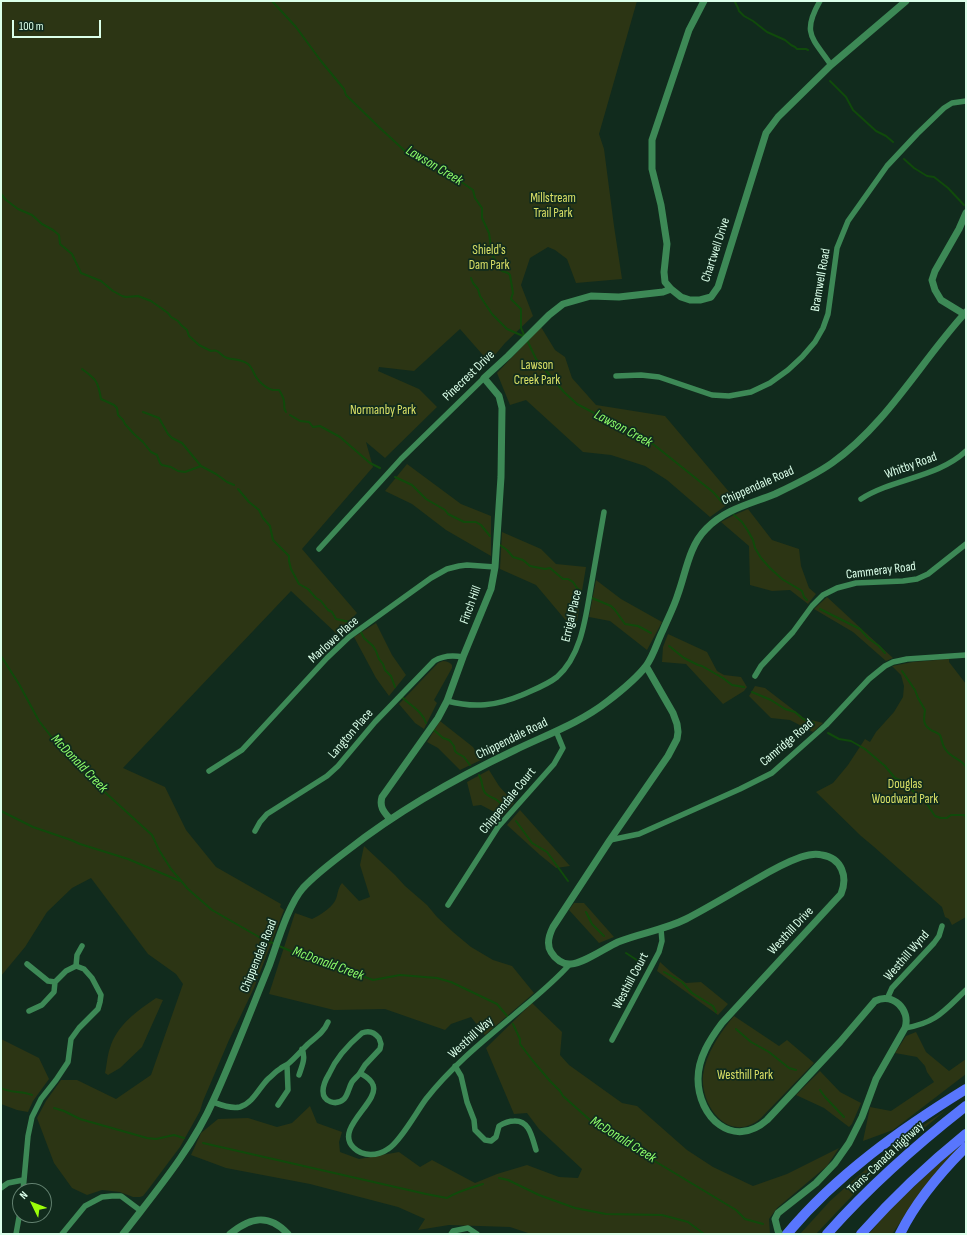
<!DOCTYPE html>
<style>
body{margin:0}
#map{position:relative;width:967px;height:1235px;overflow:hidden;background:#112b1d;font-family:"Sofia Sans Condensed",sans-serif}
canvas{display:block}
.frame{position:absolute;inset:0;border:2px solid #dbffea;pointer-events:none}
.north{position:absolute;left:12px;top:1183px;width:40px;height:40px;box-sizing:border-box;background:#112b1d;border:1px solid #62806f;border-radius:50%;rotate:313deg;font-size:11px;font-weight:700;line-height:16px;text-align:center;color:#dbffea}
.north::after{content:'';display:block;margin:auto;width:14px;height:18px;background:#9cfd09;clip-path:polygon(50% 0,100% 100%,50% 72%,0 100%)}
.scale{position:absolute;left:12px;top:20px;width:89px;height:18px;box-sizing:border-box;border:2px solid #dbffea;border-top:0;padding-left:5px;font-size:12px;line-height:14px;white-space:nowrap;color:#dbffea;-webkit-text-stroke:3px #112b1d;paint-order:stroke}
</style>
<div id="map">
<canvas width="967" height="1235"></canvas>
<div class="frame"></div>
<div class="north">N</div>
<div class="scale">100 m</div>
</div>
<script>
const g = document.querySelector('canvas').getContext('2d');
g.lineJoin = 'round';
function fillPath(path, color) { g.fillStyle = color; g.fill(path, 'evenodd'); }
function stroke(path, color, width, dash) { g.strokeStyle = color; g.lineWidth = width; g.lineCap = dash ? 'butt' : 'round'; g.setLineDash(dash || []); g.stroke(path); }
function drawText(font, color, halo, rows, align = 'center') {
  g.font = font + ' "Sofia Sans Condensed",sans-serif'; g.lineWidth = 3.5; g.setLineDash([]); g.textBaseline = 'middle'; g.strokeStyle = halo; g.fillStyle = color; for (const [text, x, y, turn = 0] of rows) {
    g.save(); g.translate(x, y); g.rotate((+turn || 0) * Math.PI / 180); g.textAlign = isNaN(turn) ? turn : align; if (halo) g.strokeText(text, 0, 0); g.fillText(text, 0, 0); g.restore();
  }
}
const green = new Path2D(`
 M1 1H637L599 134 604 149 614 226 622 279 576 283 567 259 555 250 548 247 530 258 521 285 533 316 505 343 489 362 460 329 414 371 379 367 378 371 419 389 437 407 385 458 366 442 373 467 302 549 357 613 337 634 291 591 123 768 165 787 186 830 216 867 281 904 280 907 284 910 254 988 229 1040 203 1101 200 1111 180 1147 147 1191 143 1196 140 1197H133L120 1192 102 1190 87 1195 72 1188 54 1163 37 1118 46 1101 61 1080H77L116 1099 151 1075 183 984 176 974 148 954 91 878 72 888 47 912 25 947 1 976Z
 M541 327 555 350 565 357 572 378 596 405 665 416 735 499 710 517 667 480 645 466 611 455 583 452 526 400 510 405 497 373Z
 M407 464 461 504 491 516V556L446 530 412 504 385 491Z
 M748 509 772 540 799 549 801 566 809 588 816 594 808 604 790 590 772 591 750 585 749 546 721 522 732 516Z
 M502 532 541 549 556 564 586 567 577 621 568 623 536 585 500 569Z
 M596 580 621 599 662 622 647 650 610 621 589 617Z
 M827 597 893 658 886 661 853 632 814 609Z
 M376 623 392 655 406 675 389 696 376 678 354 637Z
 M668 634 707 652 717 671 724 675 741 677 747 687 744 691 723 704 686 664 662 662 663 647Z
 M949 659V662L966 684V917L952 925 949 919 945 917 942 907 873 846 861 836 816 792 833 783 848 765 865 739 870 742 876 732 894 712 903 697 904 686 901 675 892 666 913 662Z
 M443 661C447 661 449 662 452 665V668L434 700 437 703 424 729 415 723 399 704 438 663Z
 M755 686 765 688 804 718 823 723 813 732 790 720 771 718 749 696Z
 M440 721 473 747 481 760 460 770 438 748 427 742Z
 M489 770 499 786 514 803 502 816 481 805 473 806 467 782Z
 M520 810 570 866 556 868 540 855 507 825Z
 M364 846 395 875 405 886 427 905 437 917 453 932 471 947 493 960 512 966 534 993 485 1035 471 1017 451 1024 445 1030 385 1009 334 1010 269 994 295 913 312 919C320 915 330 909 335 901 338 896 337 889 342 883L359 901 370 897 360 865Z
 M574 903H584L614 937 599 943 569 910Z
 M660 962 671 972 686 983 701 982 728 1004 718 1015 657 971Z
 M156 998 163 1000 142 1047 120 1068 108 1075 105 1073C107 1065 107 1056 110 1048 117 1025 137 1011 156 998Z
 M532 1003 562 1032 560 1055 569 1065 622 1103 637 1106 687 1150 713 1167 753 1186 787 1174 839 1148 827 1166 777 1208 769 1219 770 1234H545L528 1233 510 1227 449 1225 418 1230 425 1219 398 1207 310 1184 226 1168 191 1155 201 1133 218 1119 248 1118 277 1127 292 1123 310 1106 317 1123 342 1132 339 1142 340 1152 359 1159 399 1152 420 1167 432 1160 475 1183 497 1174 527 1165 559 1177 578 1178 582 1169 539 1129 527 1113 514 1114 486 1048Z
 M734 1016 779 1046 787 1040 814 1063 761 1118C730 1145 700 1107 703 1075 706 1053 720 1033 734 1016Z
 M916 1032 926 1052 949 1071 966 1059V1074L893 1130 863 1141 870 1107 891 1111 934 1082 927 1072 925 1066 917 1057 895 1053 906 1036Z
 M1 1039 39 1058 49 1079 33 1101 28 1112 17 1110 1 1104Z
 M820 1071 840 1092 861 1103 852 1124 849 1127 824 1108 796 1095Z
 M946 1110 887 1159 816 1234 801 1233 830 1201 892 1146Z
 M956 1147 960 1150 919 1196 892 1234H869L886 1213Z`);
const stream = new Path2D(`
 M272 1 296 27 321 61 344 89 346 95 380 128 406 152 416 158 454 177 473 190 475 198 482 208V218L489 233 492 254 499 268 502 271 508 273 510 275 513 293 511 299 521 309V328L525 337
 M735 2 738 8 739 11 744 16 753 21 767 32 785 40 791 45 795 47 797 49H806L808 50
 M830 81 846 97 853 110 876 131 886 136 893 142
 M904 159 914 168 927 176 934 177 948 188 964 205
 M1 194 6 200 18 209 32 215 42 224 53 230 59 235 60 244 72 254 81 273 101 281 113 291 122 296 126 297 138 296 151 301 168 313 171 317 178 321 181 325 187 330 189 336 199 345 211 351C220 349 219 355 227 358 234 360 241 359 248 364 252 367 253 372 256 377 259 382 267 389 273 390 275 390 277 390 279 390 281 393 284 399 284 402 285 407 283 408 286 412
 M471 278 473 283 478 289 480 296 492 314 507 329 523 336
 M527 340 536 359 564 392 577 404 653 444 713 492 723 503
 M82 369C96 379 98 381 101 399L114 405 117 408 118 415 123 420 125 424 134 434 143 442 151 452 157 455 160 463 162 465 171 467 178 471 185 472 201 466
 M143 412 159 418 168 434 172 438 182 443 201 466 216 474 227 482 234 485
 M290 415 300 421 309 422 313 427 320 426 340 437 370 463 380 468
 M395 477 412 485 426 499 445 510 448 514 464 522H476L481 525 490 536
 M238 489 249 502 259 510 263 518 270 526 273 540 289 556V561L291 569 299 584 308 589 316 598 321 601 328 610 332 612 336 619 350 622
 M734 515 742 522 748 531 753 540 755 548 761 558 770 568 782 579 802 591 804 597 807 600
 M500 545 507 550 513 557 523 560 530 566 545 569 550 568 563 579H568L573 582 577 588 581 591
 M592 598 611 606 615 610 625 624 638 626 651 633
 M820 609 860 629 868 638 879 646 885 653
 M361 632 364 638 373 646 376 651 379 659 383 664 385 670 391 676 395 687
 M669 646 684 658 698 665 702 666 723 678 732 685 744 687
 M1 656 19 684 39 721 61 749 108 795 152 835 159 850 171 869 188 889 212 910 259 937 275 944
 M902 671 915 690 918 698 925 710C924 718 922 725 931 730 934 732 937 732 940 735 942 739 942 746 946 750 951 758 962 759 966 767
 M752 692 771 700 785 709 795 712 803 719 814 723
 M403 698C411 706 423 712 426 723
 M434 730 443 738 449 740 451 742 454 746 455 751 457 753 464 757 470 765
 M828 733 839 739 851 741 865 749 885 766 895 778 909 784 912 790 920 798 927 804 935 816 941 818H947L951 815H964L966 817
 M479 775C483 781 481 785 484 791 487 798 496 797 500 803 502 804 502 806 504 808
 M1 811 33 827 71 840 80 844 128 859 180 881
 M516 821 532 843 547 852 568 881
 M586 912 592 924 604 936
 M279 946 293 952 316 958 334 969 348 971 373 980 400 975 437 978 451 982 497 1004 508 1017
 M626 953 643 964
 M664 972 682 982 692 993 713 1006 716 1012
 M513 1024 520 1039V1044L533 1061 550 1081 560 1091 563 1096 590 1120 611 1132 628 1145 736 1210 745 1219 763 1224
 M736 1029 751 1042 769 1052 789 1068 796 1070
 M1 1088C10 1093 22 1091 32 1095
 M820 1090 825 1097 844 1117
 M54 1108 64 1111 80 1119 147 1138 156 1139 174 1135 184 1138
 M203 1143 426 1194 447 1198C458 1191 471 1188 483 1184
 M499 1178 508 1180 539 1195 575 1208 606 1214 662 1215 688 1222 704 1234`);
const minor = new Path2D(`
 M820 1C801 34 813 38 831 65
 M616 376 641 375 659 377 712 395 729 396 751 392 770 383 788 370 802 357 815 342 823 328 828 314 837 248 848 221 887 166 917 134 944 108 952 103 966 101
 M861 499C894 478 937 478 966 451
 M319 549 401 459 484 378
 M755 676 761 666 793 632 812 606 823 595 837 588 856 583 903 581 917 579 928 574 966 544
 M447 701C474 708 496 706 522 695 533 690 547 685 557 677 583 654 586 613 592 581 596 558 600 535 604 512
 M209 771 242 750 327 658 349 637 399 601 431 578 447 569 459 566 467 565 495 567
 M255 831 260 822 267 814 327 776 338 766 375 722 434 661C442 656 453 655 463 657
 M610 840 639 834 740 789 772 773 826 725 869 679 885 666 893 662 907 659 966 655
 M448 905 498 827 554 764 563 748 556 731
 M27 964 48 981 55 982
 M76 966 77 955 82 946
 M887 999 892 988 934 943 939 936 942 926
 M905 1028C936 1023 944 1011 966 990
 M612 1040 659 952 662 941 661 929
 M455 1066 461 1076 467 1102 474 1120 475 1130 485 1140 491 1141 496 1137 499 1126C504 1123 508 1121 514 1121 530 1120 532 1138 536 1150
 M360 1073 365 1065 380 1049 381 1044 379 1038C375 1033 369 1030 362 1033 349 1044 336 1058 329 1074 326 1079 323 1086 323 1091 323 1102 336 1106 344 1099 348 1095 349 1087 352 1082 354 1079 358 1076 360 1073 365 1076 371 1079 373 1085 380 1102 333 1129 354 1148 363 1157 378 1156 388 1149 400 1142 417 1111 426 1099 451 1067 483 1041 514 1015 533 999 553 983 570 964
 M299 1075C302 1066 306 1058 302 1049
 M213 1102C221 1105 231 1109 240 1107 253 1103 259 1088 268 1079 272 1076 276 1071 280 1069 282 1067 285 1066 288 1064 295 1058 301 1051 308 1044 316 1037 324 1032 328 1022
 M278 1105 288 1090 287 1065
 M1 1188 8 1183 23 1180
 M23 1191 28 1136 32 1117 41 1099 56 1080 68 1062 71 1039 79 1028 98 1009 100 1002 101 995 92 978 84 969 76 966 66 971 55 982 54 992 42 1005 29 1011
 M16 1234 20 1212
 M62 1234 85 1206 102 1197 112 1196H121L141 1211
 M451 1234 453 1231 468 1228 477 1234`);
const tertiary = new Path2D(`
 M704 1 689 30 652 140V169L661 205 667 244 664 272 665 282 671 289 681 297 690 300H700L711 297 718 287 766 133 778 117 831 65 906 1
 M964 314 941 300 935 290 932 280 935 271 959 229 966 213
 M646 666 673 713 677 724 678 732 677 739 668 756 610 840 553 927C549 935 546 944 551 952 555 959 563 965 571 964 584 963 605 948 618 942 640 933 664 930 686 919 709 907 732 893 755 880 770 871 784 863 801 857 807 855 815 853 822 855 842 858 848 877 841 894L722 1023C710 1039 698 1058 698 1079 698 1117 733 1150 767 1120L840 1042 875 1001C893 992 911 1010 905 1028L876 1079 862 1117 849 1143 835 1163 816 1183 778 1213 775 1219 778 1231 780 1234
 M390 819C384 812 379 807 382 797L438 718 447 701 463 657 491 589 495 567 501 477 502 408 499 396 484 378 508 356 549 315 563 304 591 296 619 297 663 292 671 289
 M123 1234C156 1191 192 1149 214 1099 234 1055 251 1010 269 966 277 944 288 905 303 888 316 874 332 862 348 850 399 810 456 778 515 750 546 735 580 723 608 701 621 691 636 679 646 666 654 655 657 642 663 630 668 618 674 607 678 594 686 572 689 546 706 529 725 509 750 504 775 494 794 485 815 475 832 463 888 423 921 361 966 312
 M230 1234C250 1217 269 1213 288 1234`);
const motorway = new Path2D(`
 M787 1234C836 1175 901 1129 966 1089
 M827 1234C869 1187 916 1145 966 1106
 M861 1234C893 1198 929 1164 966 1134
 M900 1234C916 1201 940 1173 966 1147`);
const parkNames = [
 ["Millstream",553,199],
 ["Trail Park",553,214],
 ["Shield's",489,251],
 ["Dam Park",489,266],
 ["Lawson",537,366],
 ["Creek Park",537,381],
 ["Normanby Park",383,411],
 ["Douglas",905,785],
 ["Woodward Park",905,800],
 ["Westhill Park",745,1076]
];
const streetNames = [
 ["Chartwell Drive",716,250,-72],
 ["Bramwell Road",821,280,-80],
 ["Pinecrest Drive",469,376,-44],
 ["Whitby Road",911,466,-20],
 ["Chippendale Road",758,486,-24],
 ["Cammeray Road",881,571,-7],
 ["Finch Hill",471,605,-70],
 ["Errigal Place",572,616,-77],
 ["Marlowe Place",334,640,-42],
 ["Langton Place",351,734,-49],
 ["Chippendale Road",512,739,-26],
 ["Camridge Road",787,743,-40],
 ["Chippendale Court",508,801,-51],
 ["Westhill Drive",791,931,-47],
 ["Chippendale Road",259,956,-68],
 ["Westhill Wynd",907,956,-49],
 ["Westhill Court",631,981,-62],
 ["Westhill Way",471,1038,-42],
 ["Trans-Canada Highway",886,1158,-43]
];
const waterNames = [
 ["Lawson Creek",434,166,31],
 ["Lawson Creek",623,429,28],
 ["McDonald Creek",79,764,46],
 ["McDonald Creek",328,964,20],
 ["McDonald Creek",623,1140,32]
];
fillPath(green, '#2c3514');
stroke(stream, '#104a0b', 2);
stroke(minor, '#3d8956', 5.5);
stroke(tertiary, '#3d8956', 7);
stroke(motorway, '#5876fd', 10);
drawText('13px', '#dae066', '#112b1d', parkNames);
drawText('13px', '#dbffea', '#112b1d', streetNames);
drawText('italic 14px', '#8efe6a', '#112b1d', waterNames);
</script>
